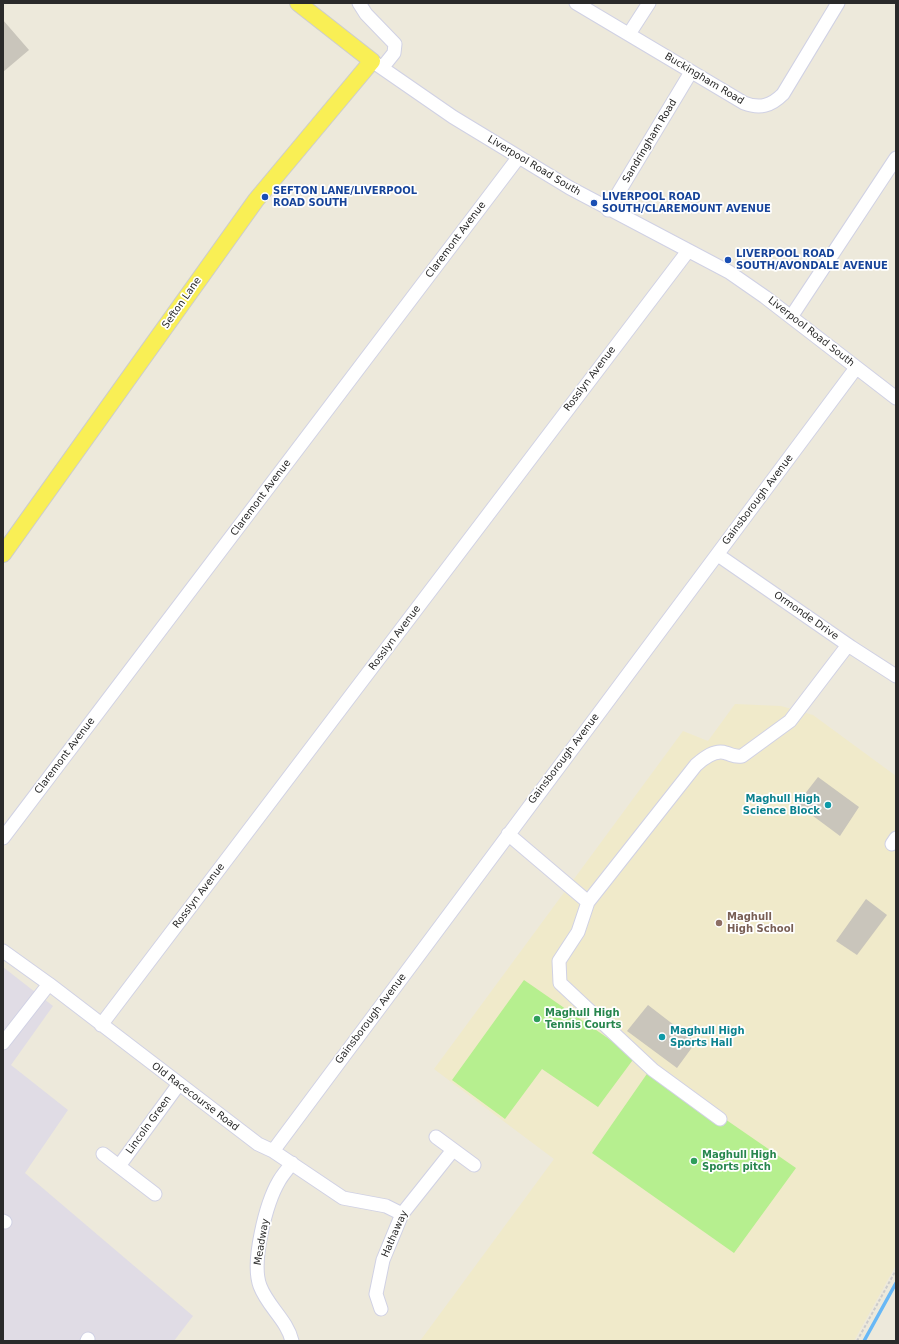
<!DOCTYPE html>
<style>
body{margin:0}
#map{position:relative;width:899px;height:1344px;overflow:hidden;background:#ede9db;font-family:"DejaVu Sans",sans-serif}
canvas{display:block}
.frame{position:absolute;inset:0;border:4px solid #2a2a2a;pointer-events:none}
</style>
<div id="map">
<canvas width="899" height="1344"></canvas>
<div class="frame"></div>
</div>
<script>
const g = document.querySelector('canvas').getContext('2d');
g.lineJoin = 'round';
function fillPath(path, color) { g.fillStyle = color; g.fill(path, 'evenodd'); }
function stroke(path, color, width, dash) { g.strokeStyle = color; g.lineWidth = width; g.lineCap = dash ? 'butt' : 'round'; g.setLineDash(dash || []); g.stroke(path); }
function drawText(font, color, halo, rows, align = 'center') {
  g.font = font + ' "DejaVu Sans",sans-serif'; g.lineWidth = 3.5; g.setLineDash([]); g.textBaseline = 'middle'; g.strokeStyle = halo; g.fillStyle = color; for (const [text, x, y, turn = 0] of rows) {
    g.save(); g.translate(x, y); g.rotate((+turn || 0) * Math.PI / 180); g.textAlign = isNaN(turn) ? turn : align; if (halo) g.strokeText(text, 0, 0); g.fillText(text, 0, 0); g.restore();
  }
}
const industrial = new Path2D(`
 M3 967 53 1006 11 1065 68 1110 25 1173 193 1316 174 1341H3Z`);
const education = new Path2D(`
 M735 704 781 706 813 715 896 776V1265L854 1341H420L554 1159 434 1069 683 731 708 741Z`);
const pitch = new Path2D(`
 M524 980 635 1057 598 1107 542 1069 505 1119 452 1080Z
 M651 1068 796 1168 734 1253 592 1153Z`);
const stream = new Path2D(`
 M864 1341 896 1283`);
const building = new Path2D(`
 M3 20 29 50 3 72Z
 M818 777 859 807 840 836 797 804Z
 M866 899 887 915 857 955 836 941Z
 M648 1005 696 1042 677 1068 627 1031Z`);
const path = new Path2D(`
 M857 1341 896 1270`);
const minor = new Path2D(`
 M359 3 366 14 395 44 394 53 382 68
 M576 3 744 103C760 109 771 106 783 94L838 3
 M629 34 649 3
 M372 61 453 117 570 188 729 272 765 297 896 398
 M608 210 691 72
 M791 317 896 158
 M718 555 851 647 896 676
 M508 834 588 902 578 932 559 961 560 983 653 1070 720 1119
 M3 838 518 158
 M892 844 896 838
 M588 902 696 765C704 758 715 749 726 753 733 755 734 757 742 756L790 721 848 645
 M3 951 49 984 258 1144 273 1151 343 1198 386 1206 402 1214
 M101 1025 688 251
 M3 1043 49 984
 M436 1137 474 1165
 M273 1151 856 368
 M103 1154 155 1194
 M292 1163C288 1169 283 1174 279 1181 266 1203 251 1262 260 1286 268 1307 287 1320 292 1341
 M119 1166 179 1084
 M3 1221 5 1222
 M381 1309 376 1294 383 1260 402 1214 453 1150
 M87 1341 88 1339`);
const major = new Path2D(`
 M3 554 256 200 372 61 298 3`);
const markers = [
 [265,197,4,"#1a4fb4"],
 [594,203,4,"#1a4fb4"],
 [728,260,4,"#1a4fb4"],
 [828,805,4,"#0f9aa8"],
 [719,923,4,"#8d6e63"],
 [537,1019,4,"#2e9e5b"],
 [662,1037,4,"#0f9aa8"],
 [694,1161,4,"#2e9e5b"]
];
const streetNames = [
 ["Buckingham Road",704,79,31],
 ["Sandringham Road",650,141,-59],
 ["Liverpool Road South",534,166,31],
 ["Claremont Avenue",456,240,-53],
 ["Sefton Lane",182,303,-55],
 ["Liverpool Road South",811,332,38],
 ["Rosslyn Avenue",590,379,-53],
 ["Claremont Avenue",261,498,-53],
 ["Gainsborough Avenue",758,500,-53],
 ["Ormonde Drive",806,616,35],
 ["Rosslyn Avenue",395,638,-53],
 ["Claremont Avenue",65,756,-53],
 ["Gainsborough Avenue",564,759,-53],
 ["Rosslyn Avenue",199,896,-53],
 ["Gainsborough Avenue",371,1019,-53],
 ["Old Racecourse Road",195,1097,37],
 ["Lincoln Green",149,1125,-54],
 ["Hathaway",395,1234,-66],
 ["Meadway",262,1242,-80]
];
const transitNames = [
 ["SEFTON LANE/LIVERPOOL",273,191],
 ["ROAD SOUTH",273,203],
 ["LIVERPOOL ROAD",602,197],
 ["SOUTH/CLAREMOUNT AVENUE",602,209],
 ["LIVERPOOL ROAD",736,254],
 ["SOUTH/AVONDALE AVENUE",736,266]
];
const cultureNames = [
 ["Maghull High",820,799],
 ["Science Block",820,811],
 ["Maghull High",670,1031,"left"],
 ["Sports Hall",670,1043,"left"]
];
const educationNames = [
 ["Maghull",727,917],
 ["High School",727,929]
];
const leisureNames = [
 ["Maghull High",545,1013],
 ["Tennis Courts",545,1025],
 ["Maghull High",702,1155],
 ["Sports pitch",702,1167]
];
fillPath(industrial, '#e0dce5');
fillPath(education, '#f0eaca');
fillPath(pitch, '#b6ef8f');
stroke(stream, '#68b8f6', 3.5);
fillPath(building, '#c9c5bb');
stroke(minor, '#d0d1e4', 15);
stroke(major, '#ccc', 18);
stroke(path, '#ccc', 2, [3, 2]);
stroke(minor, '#fff', 13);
stroke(major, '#f9ef55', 16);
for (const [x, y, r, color] of markers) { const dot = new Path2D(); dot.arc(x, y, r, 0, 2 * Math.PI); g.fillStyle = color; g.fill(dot); stroke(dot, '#fff', 1.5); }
drawText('10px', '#2a2a2a', '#fff', streetNames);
drawText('bold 10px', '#164399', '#fff', transitNames, 'left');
drawText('bold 10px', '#0d838f', '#fff', cultureNames, 'right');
drawText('bold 10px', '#785e54', '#fff', educationNames, 'left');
drawText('bold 10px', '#27864d', '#fff', leisureNames, 'left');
</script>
